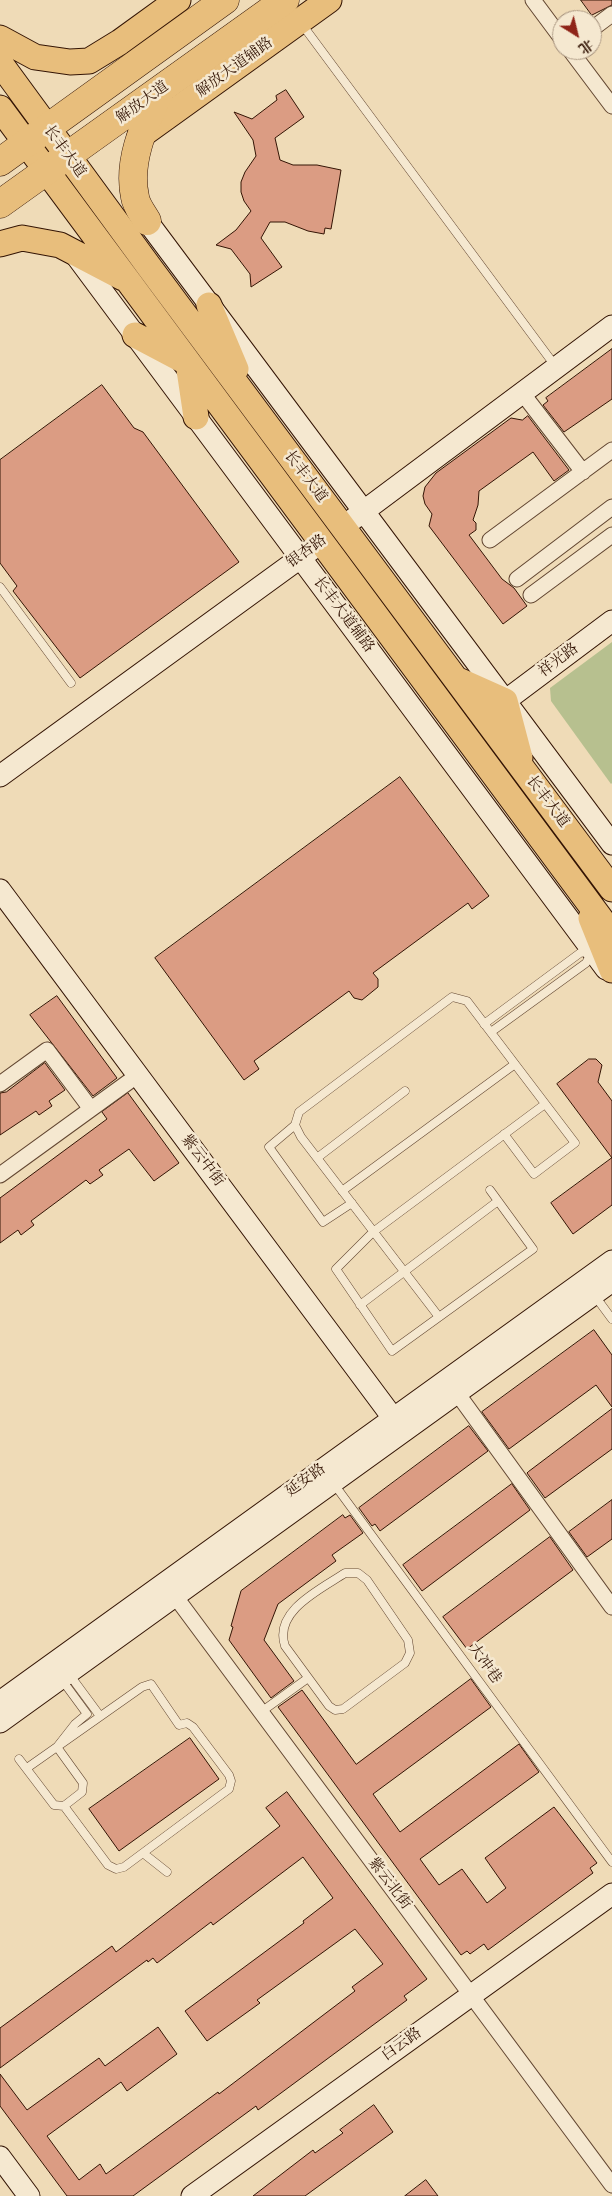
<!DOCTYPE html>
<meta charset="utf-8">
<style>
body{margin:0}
#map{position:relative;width:612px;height:2196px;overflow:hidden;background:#efdbb7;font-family:"IM FELL Double Pica","Noto Serif SC",serif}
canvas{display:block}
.north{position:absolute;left:552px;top:10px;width:50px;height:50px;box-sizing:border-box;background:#f5e8d0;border:1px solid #a7937e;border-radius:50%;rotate:144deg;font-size:14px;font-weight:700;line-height:20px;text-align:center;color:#331404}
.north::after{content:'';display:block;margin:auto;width:18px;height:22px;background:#8f2418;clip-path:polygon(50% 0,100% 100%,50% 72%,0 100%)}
</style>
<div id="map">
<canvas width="612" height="2196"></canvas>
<div class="north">北</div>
</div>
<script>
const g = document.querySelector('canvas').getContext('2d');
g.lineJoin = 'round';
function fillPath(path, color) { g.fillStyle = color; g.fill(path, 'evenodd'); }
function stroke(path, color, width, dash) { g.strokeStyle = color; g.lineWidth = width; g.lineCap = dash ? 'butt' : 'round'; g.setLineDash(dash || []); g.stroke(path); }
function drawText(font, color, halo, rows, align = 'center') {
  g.font = font + ' "IM FELL Double Pica","Noto Serif SC",serif'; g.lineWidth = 5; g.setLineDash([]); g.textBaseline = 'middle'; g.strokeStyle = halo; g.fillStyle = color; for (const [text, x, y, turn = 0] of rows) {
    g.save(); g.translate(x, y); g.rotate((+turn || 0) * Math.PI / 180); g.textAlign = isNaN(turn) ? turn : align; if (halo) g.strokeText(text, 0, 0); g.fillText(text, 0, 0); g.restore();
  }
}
const green = new Path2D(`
 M612 642V783L611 784 551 701 550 688Z`);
const building = new Path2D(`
 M581 0H612V5L592 15Z
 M286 90 304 117 275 138 280 160 293 165H317L341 170 334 212 331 229 325 228 324 234 308 231 285 222H270L261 238 282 267 251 287 250 274 231 249 216 245 236 230 251 211 244 201 241 192V182L245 172 256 156 253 140 234 112 252 119 277 100 276 96Z
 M612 349V399L564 432 543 405 548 401 546 398Z
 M102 385 134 428 143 432 239 562 80 678 13 591 17 586 0 563V460Z
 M528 416 569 470 554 481 533 452 479 491 478 505 473 520 476 523V530L469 535 502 579 514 588 527 606 503 624 429 526 432 514 425 504 423 496 425 487 436 473 511 418 522 420Z
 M400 777 489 896 472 909 468 903 373 973 378 979V987L362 1000 354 998 349 991 254 1061 259 1069 244 1080 155 958Z
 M57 996 117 1078 93 1096 30 1015Z
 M589 1059H596L602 1065 598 1082 612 1101V1158L557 1084Z
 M45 1063 65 1090 49 1101 52 1106 39 1115 36 1111 0 1135V1093L6 1092Z
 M128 1093 179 1163 154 1181 129 1149 99 1170 103 1175 90 1184 86 1180 31 1221 34 1225 21 1235 18 1230 0 1243V1198L107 1119 102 1112Z
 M612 1158V1205L573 1234 551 1203Z
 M594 1330 612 1355V1407L596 1385 509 1449 482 1412Z
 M612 1409V1449L545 1498 527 1473 528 1472Z
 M469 1426 488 1451 380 1531 375 1524 372 1526 359 1508Z
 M512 1484 530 1510 422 1591 403 1565Z
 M612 1500V1539L587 1557 569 1532Z
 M343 1515 345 1518 350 1515 363 1533 332 1555 336 1561 278 1604 264 1640 294 1681 271 1698 229 1640 233 1627 231 1626 241 1591Z
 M550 1537 573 1570 467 1649 443 1617Z
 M471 1679 491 1707 373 1794 400 1832 519 1744 539 1772 420 1859 439 1885 462 1869 487 1903 506 1888 485 1858 554 1807 597 1863 590 1868 593 1873 488 1950 484 1944 470 1954 467 1951 461 1955 278 1707 302 1690 356 1764Z
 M190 1738 219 1779 119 1851 89 1809Z
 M287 1792 427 1979 404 1996 407 2000 258 2110 256 2106 133 2196H67L0 2106V2074L27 2110 99 2058 105 2066 158 2027 177 2054 127 2091 121 2082 47 2136 79 2180 100 2164 106 2174 218 2092 219 2094 355 1991 352 1987 383 1964 355 1929 257 2000 260 2003 207 2041 185 2011 304 1923 303 1921 333 1898 303 1857 213 1925 211 1922 157 1963 153 1958 148 1962 147 1960 0 2068V2028L112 1946 116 1952 280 1826 266 1808Z
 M374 2105 393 2132 305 2196H253L313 2150 315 2153 343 2133 340 2130Z
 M426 2180 438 2196H405Z`);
const lane = new Path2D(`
 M301 23 556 367
 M0 587 71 683
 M484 1024 580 953 591 951
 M491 1032 586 963 591 954
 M295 1125 269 1147 323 1222 352 1203
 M317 1158 405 1091
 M490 1190 533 1249 392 1351 336 1269 373 1232 545 1104
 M342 1191 515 1064
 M595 1296 612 1319
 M360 1305 498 1201
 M439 1317 301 1137 295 1125 299 1112 452 997 467 1001 575 1143 534 1174 504 1134
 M334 1484 612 1862
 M345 1573H358L367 1580 408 1640 410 1653 405 1663 343 1709 335 1710 329 1706 285 1646C273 1611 321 1589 345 1573Z
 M69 1674 100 1716
 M261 1712 308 1678
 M19 1759 54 1805 64 1806 82 1792 83 1783 57 1747 75 1724 87 1714 62 1680
 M27 1768 142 1687 151 1684 179 1725 187 1723 193 1727 229 1775 231 1781 229 1789 124 1867 116 1869 108 1865 64 1806
 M143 1853 167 1872`);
const street = new Path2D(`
 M533 0 562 39
 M592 29 612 14
 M570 50 612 106
 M523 394 583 472
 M490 540 612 450
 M517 579 612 507
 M531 595 612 535
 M0 1084 47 1050 91 1109
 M0 1175 138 1075
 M457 1393 612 1607
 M169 1588 612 2185`);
const secondary = new Path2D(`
 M147 221 612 844
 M74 253 606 969
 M352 520 612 326
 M505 701 612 621
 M0 776 311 550
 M0 890 402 1430
 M0 1702 612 1261
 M0 1722 612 1281
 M0 2157 29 2196
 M192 2196 612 1894`);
const primary = new Path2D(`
 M0 38 35 57 70 62 89 61 120 42 178 0
 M0 63 150 268 612 889
 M0 108 612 934
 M140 136 329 0
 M0 244 22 238 60 245 123 278
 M209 305 236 369
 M135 335 188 363 196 417
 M458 680 505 701 520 758
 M591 918 612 970`);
const highway = new Path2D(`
 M0 162 225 0
 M0 204 285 0
 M147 221C143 214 136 205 135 197 127 160 145 124 160 91`);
const streetNames = [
 ["解放大道辅路",235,68,-36],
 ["解放大道",143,103,-36],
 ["长丰大道",64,152,54],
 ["长丰大道",305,477,53],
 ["银杏路",307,552,-36],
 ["长丰大道辅路",343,615,53],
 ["祥光路",559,661,-37],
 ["长丰大道",547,802,53],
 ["紫云中街",202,1161,53],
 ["延安路",306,1481,-36],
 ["大冲巷",484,1664,54],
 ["紫云北街",389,1884,53],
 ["白云路",402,2045,-36]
];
fillPath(green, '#b7c08f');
fillPath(building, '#db9c83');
stroke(building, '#331404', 1);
stroke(lane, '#624631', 9);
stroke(street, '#624631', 17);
stroke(secondary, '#331404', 23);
stroke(primary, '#331404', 27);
stroke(highway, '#331404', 29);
stroke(lane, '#f5e8d0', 8);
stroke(street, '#f5e8d0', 15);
stroke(secondary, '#f5e8d0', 21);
stroke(primary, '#e8be7c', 25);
stroke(highway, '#e8be7c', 28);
drawText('15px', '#331404', '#f5e8d0', streetNames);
</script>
